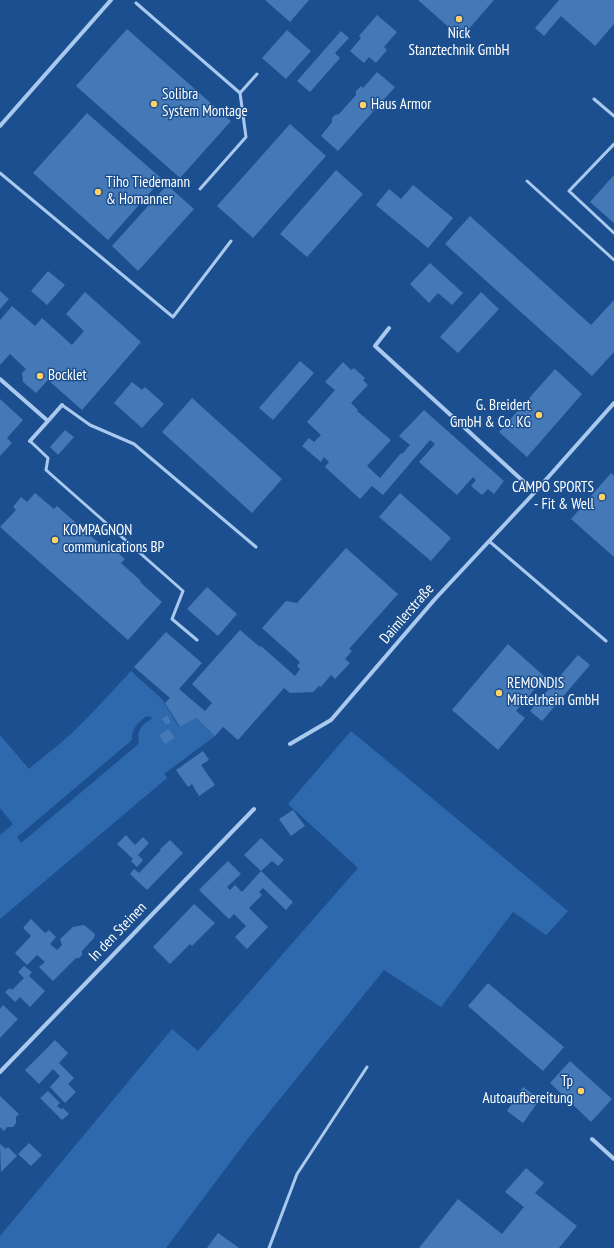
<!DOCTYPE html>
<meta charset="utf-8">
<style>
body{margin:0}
canvas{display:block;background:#1b4f8f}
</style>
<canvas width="614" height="1248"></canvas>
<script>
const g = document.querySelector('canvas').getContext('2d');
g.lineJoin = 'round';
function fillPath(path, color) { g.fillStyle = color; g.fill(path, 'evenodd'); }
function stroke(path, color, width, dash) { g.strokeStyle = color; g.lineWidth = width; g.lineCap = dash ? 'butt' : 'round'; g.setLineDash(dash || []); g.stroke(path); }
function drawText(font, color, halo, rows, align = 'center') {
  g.font = font + ' "PT Sans Narrow",sans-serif'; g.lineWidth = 3; g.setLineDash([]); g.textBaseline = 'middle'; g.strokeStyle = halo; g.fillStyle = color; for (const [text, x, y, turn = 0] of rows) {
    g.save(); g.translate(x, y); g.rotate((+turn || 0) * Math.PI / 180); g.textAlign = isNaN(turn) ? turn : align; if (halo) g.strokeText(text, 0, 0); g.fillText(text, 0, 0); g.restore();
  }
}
const green = new Path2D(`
 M131 671 162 699 179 727 196 718 215 736 164 774 167 778 0 919V835L13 824 0 808V735L29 769C44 756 62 743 76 729 96 710 113 690 131 671ZM147 716 153 718C142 724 136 730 139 743L136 746 21 843 17 837 132 740C131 729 138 722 147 716Z
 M351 731 568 911 552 929 546 935 513 912 441 1007 384 970 250 1136 166 1248H0V1236L172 1029 198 1051 358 868 288 804Z`);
const building = new Path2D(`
 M265 0H309L290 22Z
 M418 0H494L461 38Z
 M559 0H614V24L595 46 561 16 544 36 535 28Z
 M377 15 397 32 384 47 387 50 376 63 369 57 364 63 350 51 361 38 359 36Z
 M127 29 231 121 180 178 76 86Z
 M287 30 311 51 286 79 262 58Z
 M341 31 349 38 335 53 340 58 310 92 297 81Z
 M377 72 395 87 338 151 321 136 332 122V118L335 115 339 114 356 95V91L361 86 363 88Z
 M87 113 162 179 108 240 33 173Z
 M290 124 326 156 253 238 217 206Z
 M336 170 363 194 307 257 280 234Z
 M614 175V223L590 202Z
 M167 185 194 209 138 271 112 246Z
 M413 185 453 218 428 248 376 205 389 189 401 199Z
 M470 216 591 325 614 300V352L592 376 445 244Z
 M430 263 463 293 452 305 438 293 429 303 410 284Z
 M48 271 65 285 47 305 31 291Z
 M0 291 9 299 0 309Z
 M85 292 141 342 82 410 48 380 36 393 23 382 22 373 26 369 10 354 0 365V320L12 306 35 326 42 318 72 345 84 331 66 314Z
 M481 292 499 309 458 353 440 337Z
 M300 361 314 373 273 420 259 408Z
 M343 362 351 370 354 368 365 378 363 380 368 385 351 403 358 410 357 411 391 440 367 466 380 478 401 453 402 454 410 445 399 436 424 410 504 481 494 494 488 489 482 495 471 486 476 480 473 477 457 495 419 462 435 444 430 440 383 495 372 486 360 499 325 467 329 462 324 457 321 462 302 446 309 438 314 442 321 435 307 422 335 390 325 382Z
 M555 369 582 394 527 457 499 432Z
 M132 382 142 390 145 387 164 404 142 428 114 403Z
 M192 398 282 479 252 513 162 432Z
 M0 399 23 420 7 438 12 443 0 456Z
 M65 430 74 437 58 455 50 447Z
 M611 473 614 476V557L571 519Z
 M35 493 54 509 57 506 110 553 114 549 125 559 121 563 141 581 140 582 162 602 128 640 0 527 16 510 13 507 21 497 27 502Z
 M400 493 451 538 431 561 379 517Z
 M346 548 398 594 349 649 352 651 345 659 350 663 335 679 331 675 321 687 319 686 313 692 290 693 284 688 238 740 223 727 215 736 196 718 180 727 165 703 170 698 134 667 166 632 202 663 179 689 205 711 212 703 192 684 240 630 260 647 261 646 295 676 300 669 297 666 300 662 262 628 286 601 297 603Z
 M207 587 237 614 218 636 187 609Z
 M508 644 545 677 516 711 525 718 498 750 452 710Z
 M578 655 590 665 542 721 530 711Z
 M167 715 171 722 166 725 162 719Z
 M169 729 175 738 165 744 159 735Z
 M203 751 209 760 201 765 215 785 199 796 192 784 188 787 176 770Z
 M293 810 305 826 291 836 279 819Z
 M126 835 135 845 143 837 149 843 138 855 143 860 137 867 131 861 133 859 117 844Z
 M261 838 284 860 278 866 272 861 261 871 244 855Z
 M170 840 183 853 147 890 130 874 134 869 139 873 161 850 160 849Z
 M228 861 241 874 227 887 230 890 235 885 242 892 261 871 293 902 286 910 263 888 259 892 262 895 249 908 268 927 247 949 235 937 246 926 234 914 229 919 199 890Z
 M194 904 215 923 192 946 190 944 170 964 153 947Z
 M31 919 45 933 49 930 56 937 50 944 57 950 62 945 60 939 73 927 84 925 95 934 94 938 82 951V955L79 958H76L53 981 39 967 45 962 37 955 27 965 15 953 31 936 23 928Z
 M24 966 32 972 29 976 45 991 30 1007 20 997 15 1002 5 992 10 988 12 990 24 978 18 972Z
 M488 983 564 1047 543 1071 468 1006Z
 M3 1005 18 1019 0 1038V1009Z
 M55 1040 68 1053 59 1063 74 1078 68 1084 76 1092 65 1103 50 1087 60 1076 53 1069 39 1084 25 1070Z
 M570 1061 612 1099 591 1122 550 1083Z
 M523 1087 540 1099 523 1123 507 1111Z
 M48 1091 60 1103 57 1106 61 1109 63 1108 69 1114 62 1120 40 1098Z
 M0 1096 19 1114 16 1117V1123L13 1127H7L4 1131 0 1127Z
 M29 1143 42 1155 31 1166 18 1154Z
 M0 1144 6 1149 8 1147 17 1156 1 1172Z
 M526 1168 544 1183 535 1193 577 1226 559 1248H419L458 1199 502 1234 524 1207 505 1192Z
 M218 1233 239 1248H207Z`);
const lane = new Path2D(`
 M136 3 240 93 246 137 200 189
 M240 93 257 74
 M594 99 614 116
 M614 144 569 191 614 233
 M0 173 173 317 231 241
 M527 181 614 260
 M62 405 90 425 134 444 256 547
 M30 441 48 458 46 470 183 591 172 619 197 640
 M489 541 606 641
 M269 1248 297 1174 367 1067`);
const street = new Path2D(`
 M0 126 111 0
 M389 328 375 346 535 492
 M0 379 48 421 30 441
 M48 421 62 405
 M290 744 331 720 435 599 535 492 614 403
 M0 1072 254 809
 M592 1139 614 1159`);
const markers = [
 [459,19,4,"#ffd166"],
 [154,104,4,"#ffd166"],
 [363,105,4,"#ffd166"],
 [98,192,4,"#ffd166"],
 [40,376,4,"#ffd166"],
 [539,415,4,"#ffd166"],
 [602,497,4,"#ffd166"],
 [55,540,4,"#ffd166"],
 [499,693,4,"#ffd166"],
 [581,1091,4,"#ffd166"]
];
const poiNames = [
 ["Nick",459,34,"center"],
 ["Stanztechnik GmbH",459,51,"center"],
 ["Solibra",162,95],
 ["System Montage",162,112],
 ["Haus Armor",371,105],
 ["Tiho Tiedemann",106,183],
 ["& Homanner",106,200],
 ["Bocklet",48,376],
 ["G. Breidert",531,406,"right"],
 ["GmbH & Co. KG",531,423,"right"],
 ["CAMPO SPORTS",594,488,"right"],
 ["- Fit & Well",594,505,"right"],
 ["KOMPAGNON",63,531],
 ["communications BP",63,548],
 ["REMONDIS",507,684],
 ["Mittelrhein GmbH",507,701],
 ["Tp",573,1082,"right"],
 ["Autoaufbereitung",573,1099,"right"]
];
const streetNames = [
 ["Daimlerstraße",407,614,-49],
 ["In den Steinen",118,932,-46]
];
fillPath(green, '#2e69ad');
fillPath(building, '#4478b7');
stroke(lane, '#a9c9ee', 3);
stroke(street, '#a9c9ee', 4);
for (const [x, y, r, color] of markers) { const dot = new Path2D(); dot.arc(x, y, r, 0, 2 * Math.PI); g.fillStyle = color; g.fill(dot); stroke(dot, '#1b4f8f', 1.5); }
drawText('15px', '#fff', '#1b4f8f', poiNames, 'left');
drawText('15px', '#fff', '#1b4f8f', streetNames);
</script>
